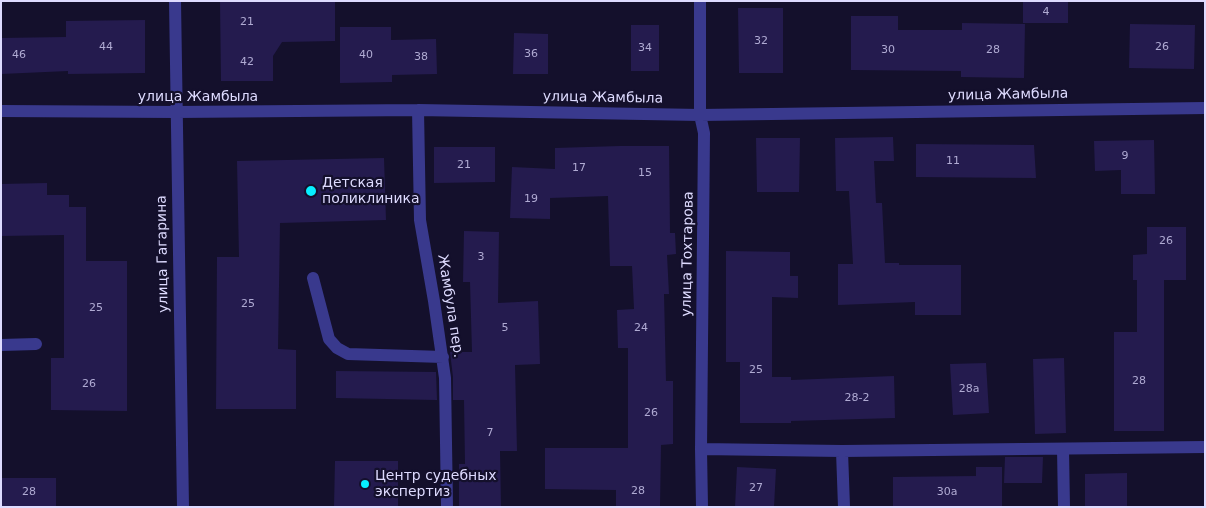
<!DOCTYPE html>
<meta charset="utf-8">
<style>
body{margin:0}
#map{position:relative;width:1206px;height:508px;overflow:hidden;background:#14102c;font-family:"DejaVu Sans",sans-serif}
canvas{display:block}
.frame{position:absolute;inset:0;border:2px solid #dedbff;pointer-events:none}
</style>
<div id="map">
<canvas width="1206" height="508"></canvas>
<div class="frame"></div>
</div>
<script>
const g = document.querySelector('canvas').getContext('2d');
g.lineJoin = 'round';
function fillPath(path, color) { g.fillStyle = color; g.fill(path, 'evenodd'); }
function stroke(path, color, width, dash) { g.strokeStyle = color; g.lineWidth = width; g.lineCap = dash ? 'butt' : 'round'; g.setLineDash(dash || []); g.stroke(path); }
function drawText(font, color, halo, rows, align = 'center') {
  g.font = font + ' "DejaVu Sans",sans-serif'; g.lineWidth = 4.5; g.setLineDash([]); g.textBaseline = 'middle'; g.strokeStyle = halo; g.fillStyle = color; for (const [text, x, y, turn = 0] of rows) {
    g.save(); g.translate(x, y); g.rotate((+turn || 0) * Math.PI / 180); g.textAlign = isNaN(turn) ? turn : align; if (halo) g.strokeText(text, 0, 0); g.fillText(text, 0, 0); g.restore();
  }
}
const building = new Path2D(`
 M220 1H335V41L282 42 273 56V81H221Z
 M1023 1H1068V23H1023Z
 M738 8H783V73H739Z
 M851 16H898V30H962V23L1025 24 1024 78 961 77V71L851 70Z
 M145 20V73L68 74V71L1 74V38L66 37V21Z
 M1130 24 1195 25 1194 69 1129 68Z
 M631 25H659V71H631Z
 M340 27H391V40L436 39 437 74 392 75V82L340 83Z
 M514 33 548 34V74H513Z
 M893 137 894 161H874L876 203H882L885 263H899V265H961V315H915V302L838 305V264H853L849 191H836L835 138Z
 M756 138H800L799 192H757Z
 M1154 140 1155 194H1121V170L1095 171 1094 141Z
 M916 144 1034 145 1036 178 916 177Z
 M620 146H669L670 233H675L676 254 667 255 669 294H664L666 381H673V444L661 445 660 507H616V490L545 489V448H628V348H618L617 310 634 309 632 266H610L608 196 550 198V219L510 218 512 167 555 169V148Z
 M434 147H495V182L434 183Z
 M384 158 386 220 280 223 278 349 296 350V409H216L217 257H239L237 161Z
 M47 183V195H69V207H86V261H127V411L51 410V358H64V235L1 236V184Z
 M1147 227H1186V280H1164V431H1114V332H1137V280H1133V255L1147 254Z
 M464 231 499 232 498 303 538 301 540 364 515 365 517 451H500L501 507H459V464H465L464 400H453V377L450 352H472L470 282H463Z
 M726 251 790 252V276H798V298L772 297V377H791V380L894 376 895 418 791 421V423H740V362H726Z
 M1064 358 1066 433 1035 434 1033 359Z
 M986 363 989 413 953 415 950 364Z
 M336 371 436 372 437 400 336 398Z
 M1005 457H1043L1042 483H1004Z
 M335 461H398V507H334Z
 M737 467 776 469 774 507H735Z
 M976 467H1002V507H893V477L976 476Z
 M1127 473V507H1085V474Z
 M1 478H56V507H1Z`);
const street = new Path2D(`
 M175 1 183 507
 M700 1V115L704 133 701 449 702 507
 M418 110 420 220 434 301 445 378 447 507
 M1 111 176 112 418 110 700 115 1205 108
 M313 278 329 339 337 348 348 354 443 357
 M1 345 36 344
 M701 449 842 451 1205 447
 M1063 449 1064 507
 M842 451 844 507`);
const markers = [
 [311,191,6,"#07efff"],
 [365,484,5,"#07efff"]
];
const numberNames = [
 ["4",1046,12],
 ["21",247,22],
 ["32",761,41],
 ["44",106,47],
 ["26",1162,47],
 ["34",645,48],
 ["30",888,50],
 ["28",993,50],
 ["36",531,54],
 ["46",19,55],
 ["40",366,55],
 ["38",421,57],
 ["42",247,62],
 ["9",1125,156],
 ["11",953,161],
 ["21",464,165],
 ["17",579,168],
 ["15",645,173],
 ["19",531,199],
 ["26",1166,241],
 ["3",481,257],
 ["25",248,304],
 ["25",96,308],
 ["5",505,328],
 ["24",641,328],
 ["25",756,370],
 ["28",1139,381],
 ["26",89,384],
 ["28а",969,389],
 ["28-2",857,398],
 ["26",651,413],
 ["7",490,433],
 ["27",756,488],
 ["28",638,491],
 ["28",29,492],
 ["30а",947,492]
];
const streetNames = [
 ["улица Жамбыла",1008,95,-1],
 ["улица Жамбыла",198,97],
 ["улица Жамбыла",603,98,1],
 ["улица Гагарина",163,254,-91],
 ["улица Тохтарова",688,254,-89],
 ["Жамбула пер.",450,306,81]
];
const poiNames = [
 ["Детская",322,183],
 ["поликлиника",322,199],
 ["Центр судебных",375,476],
 ["экспертиз",375,492]
];
fillPath(building, '#241b4e');
stroke(street, '#39398d', 12);
for (const [x, y, r, color] of markers) { const dot = new Path2D(); dot.arc(x, y, r, 0, 2 * Math.PI); g.fillStyle = color; g.fill(dot); stroke(dot, '#14102c', 2); }
drawText('11px', '#b0abd3', null, numberNames);
drawText('14px', '#dedbff', '#14102c', streetNames);
drawText('14px', '#dedbff', '#14102c', poiNames, 'left');
</script>
